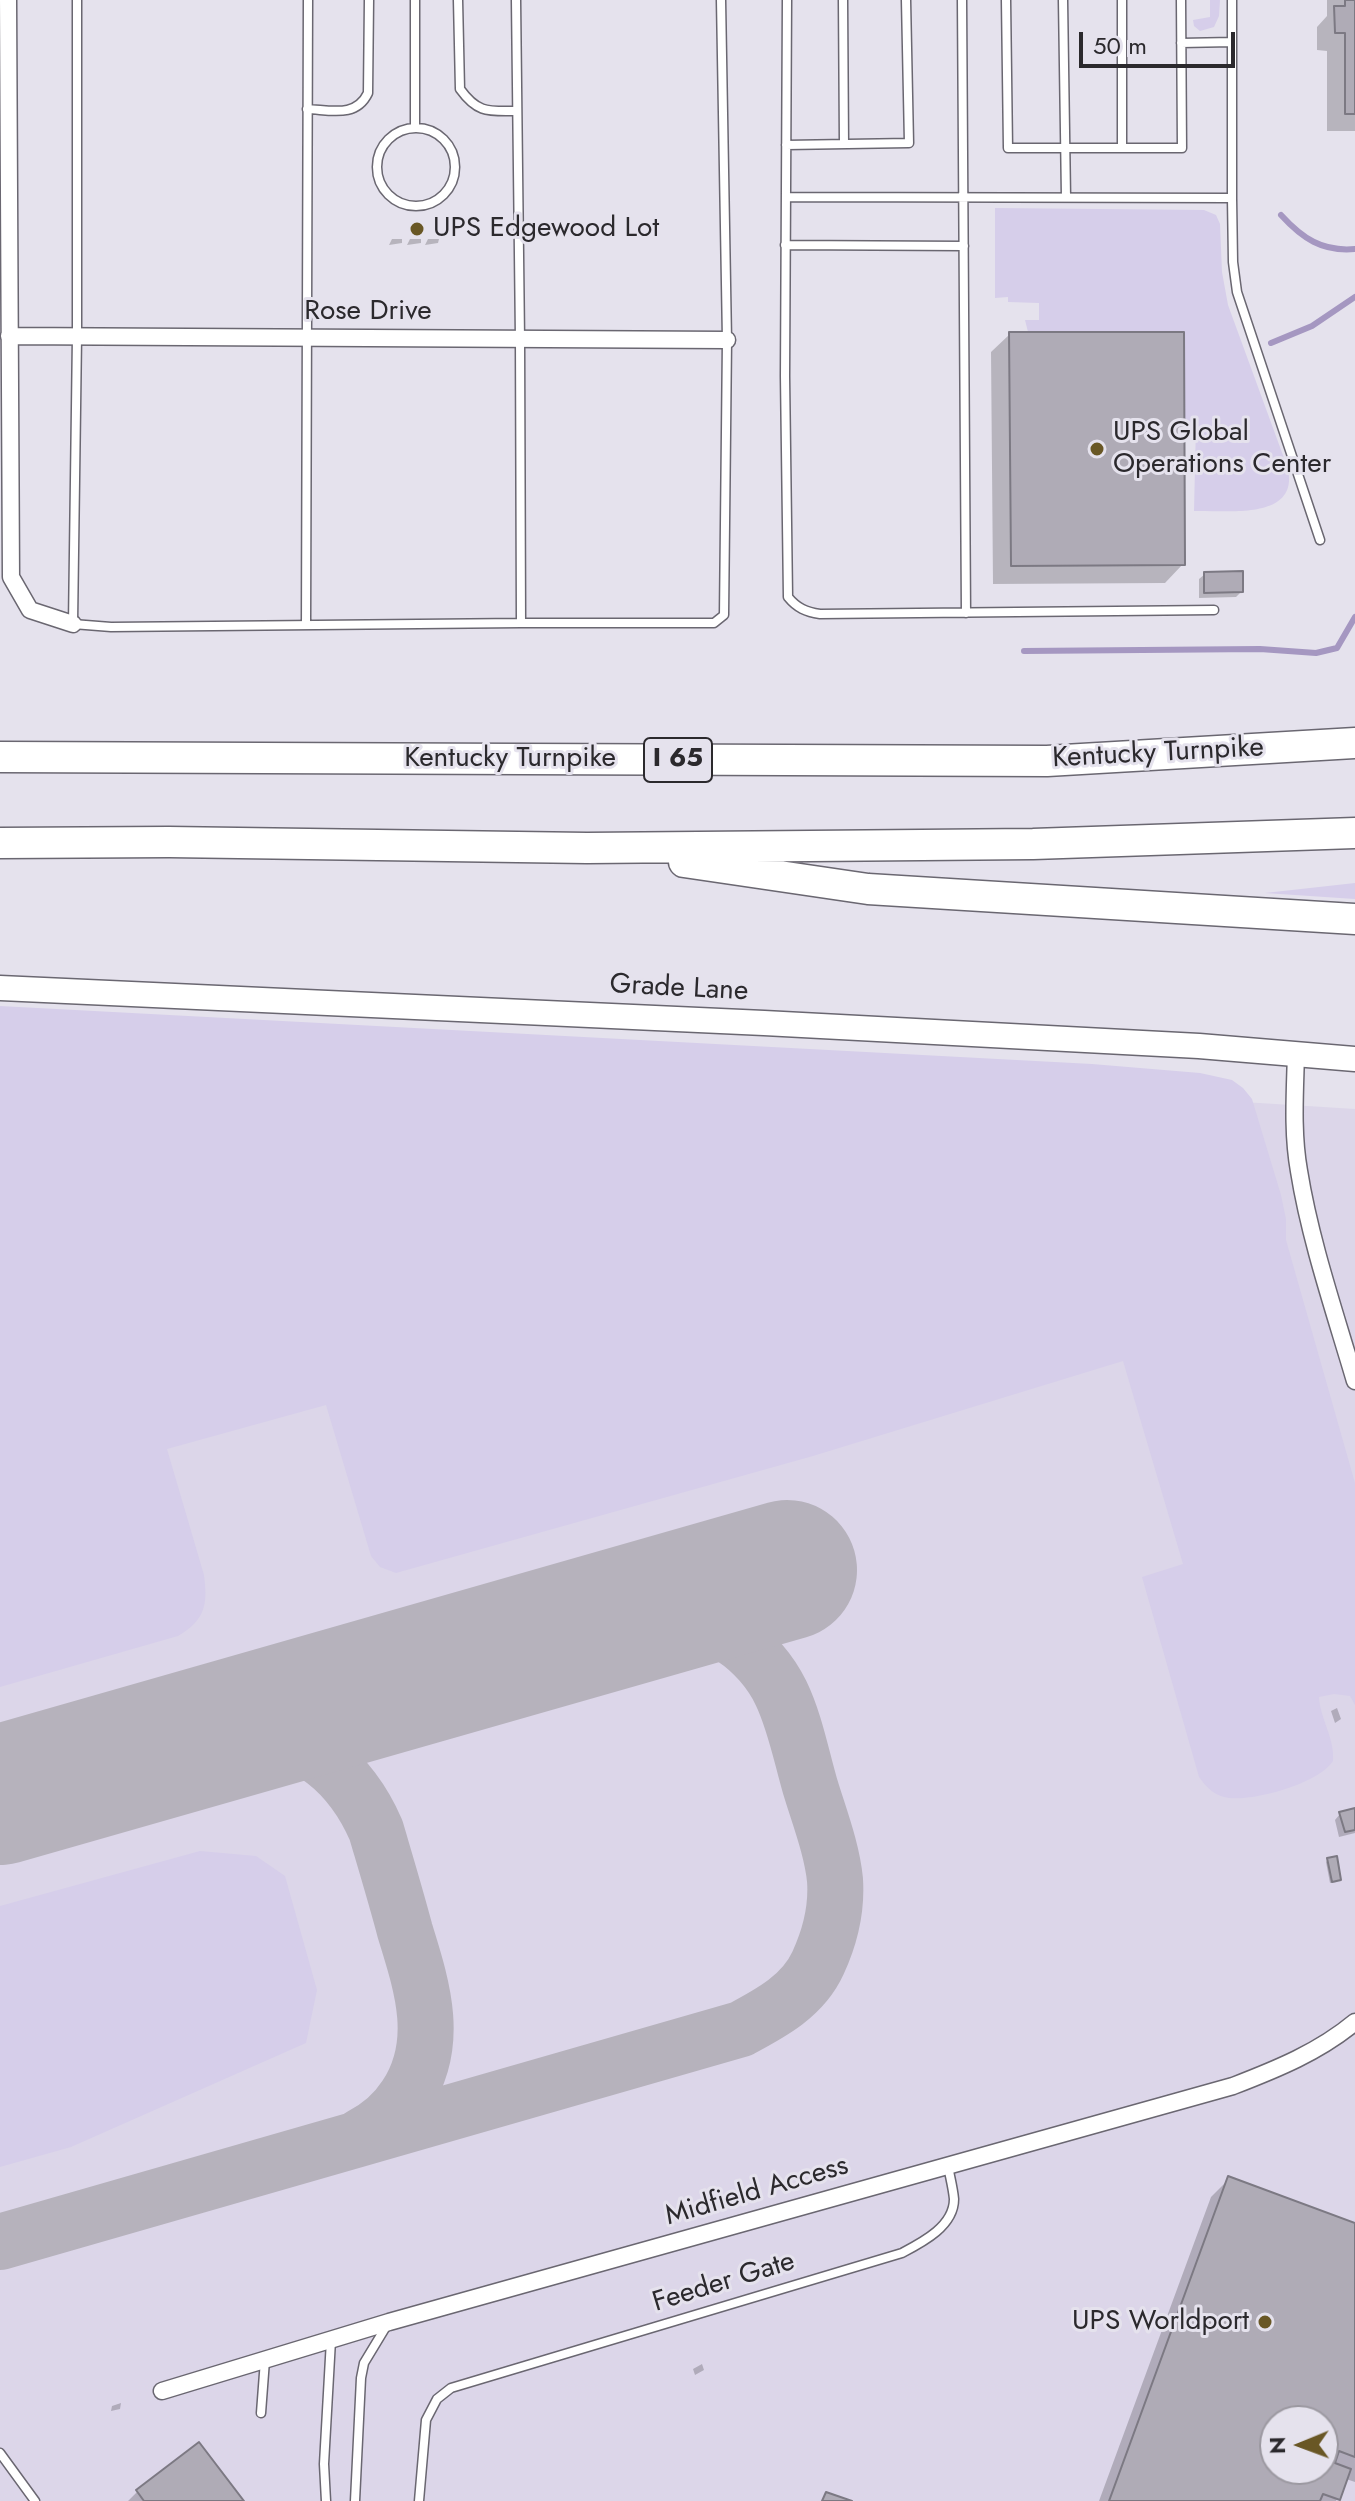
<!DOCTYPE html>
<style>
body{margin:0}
#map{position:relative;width:1355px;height:2501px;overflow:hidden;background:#e5e2ed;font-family:Jost,sans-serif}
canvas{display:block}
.north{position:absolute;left:1259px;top:2405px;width:80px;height:80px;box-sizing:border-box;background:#e5e2ed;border:2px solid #9b98a0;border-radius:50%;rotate:269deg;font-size:22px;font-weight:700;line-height:32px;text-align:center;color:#2b292d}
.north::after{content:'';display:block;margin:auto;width:28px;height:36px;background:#695725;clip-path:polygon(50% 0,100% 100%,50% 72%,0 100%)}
.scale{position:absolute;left:1079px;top:32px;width:156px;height:36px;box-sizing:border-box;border:4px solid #2b292d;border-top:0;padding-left:10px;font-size:24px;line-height:28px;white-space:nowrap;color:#2b292d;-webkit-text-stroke:6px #e5e2ed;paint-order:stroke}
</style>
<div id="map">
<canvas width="1355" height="2501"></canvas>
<div class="north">N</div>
<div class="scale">50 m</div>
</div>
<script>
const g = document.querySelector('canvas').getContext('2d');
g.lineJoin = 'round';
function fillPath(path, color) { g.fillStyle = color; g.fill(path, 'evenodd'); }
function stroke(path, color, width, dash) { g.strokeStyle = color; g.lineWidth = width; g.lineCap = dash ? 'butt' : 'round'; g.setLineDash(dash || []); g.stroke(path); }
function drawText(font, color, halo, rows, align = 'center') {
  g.font = font + ' Jost,sans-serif'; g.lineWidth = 6; g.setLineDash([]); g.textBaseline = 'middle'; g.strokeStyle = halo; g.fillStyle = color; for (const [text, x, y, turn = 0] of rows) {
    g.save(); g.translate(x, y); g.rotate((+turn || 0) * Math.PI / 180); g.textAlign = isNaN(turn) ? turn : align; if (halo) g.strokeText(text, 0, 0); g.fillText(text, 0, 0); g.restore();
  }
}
const built = new Path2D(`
 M0 1024 1355 1109V2501H0ZM1275 2421H1323V2469H1275Z`);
const green = new Path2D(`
 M1210 0H1220L1219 16 1214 27 1200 31 1194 26 1193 20 1210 17Z
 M995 208 1204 210 1216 215 1220 224 1222 272 1228 305 1288 469C1299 521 1226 510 1194 511L1196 424H1185L1184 333 1028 332 1025 320H1039V303L1008 302V297L995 298Z
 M1355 883V899L1265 893Z
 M0 1006 1092 1064 1200 1073 1232 1080 1243 1088 1252 1099 1281 1195 1286 1219V1240L1355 1483V1705L1350 1696 1334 1694 1319 1697C1320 1719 1335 1738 1333 1761 1319 1783 1256 1801 1229 1798 1215 1796 1207 1788 1199 1777L1142 1577 1183 1564 1123 1361 813 1456 396 1573 380 1567 371 1556 326 1405 167 1449 204 1575C208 1605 205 1620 178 1636L0 1687Z
 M200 1851 256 1856 285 1876 317 1990 306 2043 71 2147 0 2167V1906Z`);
const shadow = new Path2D(`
 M1327 0H1355V131H1327V51L1317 50V27L1327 16Z
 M392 239H402V243L389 245Z
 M410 239H421V243L407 245Z
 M428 239H439L438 243 425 245Z
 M1010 334 1183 564 1165 583 993 584 991 352Z
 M1205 574 1241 592 1236 597 1199 598V579Z
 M1337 1708 1341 1719 1335 1723 1331 1711Z
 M1355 1810V1833L1339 1837 1335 1820 1340 1814Z
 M1328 1860 1339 1879 1337 1882 1330 1883 1326 1862Z
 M1229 2179 1355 2225V2482L1346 2479 1336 2501H1099L1211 2197ZM1275 2421H1323V2469H1275Z
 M702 2364 704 2370 695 2375 693 2369Z
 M121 2403 120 2409 111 2411 112 2406Z
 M137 2492 242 2501H128Z`);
const stream = new Path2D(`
 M1281 215C1302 238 1322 252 1355 249
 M1271 343 1312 326 1355 297
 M1024 651 1260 649 1316 653 1337 648 1355 617`);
const taxiway = new Path2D(`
 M193 1739C210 1737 227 1735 243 1734 307 1733 352 1775 376 1830 386 1864 396 1897 405 1931 422 1986 441 2043 406 2096 395 2113 379 2127 361 2136
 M0 2242 741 2029C771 2013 803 1996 818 1963 830 1937 837 1909 835 1880 832 1849 819 1816 810 1786 801 1755 795 1722 781 1693 771 1672 753 1651 733 1638 699 1615 662 1615 622 1616`);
const runway = new Path2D(`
 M0 1795 787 1570`);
const building = new Path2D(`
 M1345 0H1355V114H1345V33H1335L1334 6H1345Z
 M1009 332H1184L1185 565 1011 566Z
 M1243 571V592L1204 593V572Z
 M1355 1808V1830L1345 1832 1339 1812Z
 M1337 1856 1341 1880 1332 1882 1327 1858Z
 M1228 2176 1355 2223V2457L1339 2451 1335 2463 1351 2469 1340 2500 1323 2494 1320 2501H1109ZM1275 2421H1323V2469H1275Z
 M199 2442 244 2501H144L136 2490Z
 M826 2492 852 2501H822Z`);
const lane = new Path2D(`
 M77 0V336L73 624 111 627 521 623
 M415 0V127
 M458 0 460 89C478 114 489 111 517 111
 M516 0 520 339 521 623H714L724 615 727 340 721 0
 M787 0 785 376 788 597C797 608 806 612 820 614L1214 610
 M843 0 844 144
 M962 0 966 613
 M1006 0 1008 148H1182L1181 0
 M1063 0 1066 197
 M1122 0V148
 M1181 43 1232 42
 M307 109C331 110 356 118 368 93L369 0
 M377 167a39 39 0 1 1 78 0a39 39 0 1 1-78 0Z
 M786 145 909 143 906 0
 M786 197 1232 198 1233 262 1237 292 1320 540
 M1232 198V0
 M785 245 964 246
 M306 625 308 0
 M261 2413 265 2360
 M0 2453 35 2501
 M326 2501 324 2464 331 2340
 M355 2501 361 2378 364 2363 387 2325
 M419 2501 426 2420 437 2399 451 2388 902 2253C923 2242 954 2226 954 2199 953 2188 950 2177 948 2166`);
const street = new Path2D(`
 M8 0 11 577 30 610 73 624
 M9 336 727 340
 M1296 1053C1295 1092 1292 1132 1299 1171 1310 1240 1335 1313 1355 1381
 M162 2391 389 2322 1233 2086C1277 2069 1319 2052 1355 2022`);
const secondary = new Path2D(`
 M0 988 764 1023 1199 1046 1355 1059`);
const highway = new Path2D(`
 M0 757 1047 761 1355 743
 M0 843 169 842 587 848 1033 844 1355 833
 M684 862 868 889 1355 919`);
const markers = [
 [417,229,8,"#695725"],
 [1097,449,8,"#695725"],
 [1265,2322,8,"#695725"]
];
const shields = [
 [678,760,68]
];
const shieldNames = [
 ["I 65",678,760]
];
const poiNames = [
 ["UPS Edgewood Lot",433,229],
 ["UPS Global",1113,433],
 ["Operations Center",1113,465],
 ["UPS Worldport",1249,2322,"right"]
];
const streetNames = [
 ["Rose Drive",368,312],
 ["Kentucky Turnpike",1158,754,-3],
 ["Kentucky Turnpike",510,759],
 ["Grade Lane",679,989,3],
 ["Midfield Access",757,2192,-16],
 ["Feeder Gate",724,2283,-17]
];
fillPath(built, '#dcd6e9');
fillPath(green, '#d6ceea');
fillPath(shadow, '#0003');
stroke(stream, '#a597c1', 6);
stroke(taxiway, '#b6b2bc', 56);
stroke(runway, '#b6b2bc', 140);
fillPath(building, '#afabb6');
stroke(building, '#7c7983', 2);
stroke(lane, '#6a6771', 11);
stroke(street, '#6a6771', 19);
stroke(secondary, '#6a6771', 27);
stroke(highway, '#6a6771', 33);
stroke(lane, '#fff', 8);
stroke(street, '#fff', 16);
stroke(secondary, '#fff', 24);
stroke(highway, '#fff', 30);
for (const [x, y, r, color] of markers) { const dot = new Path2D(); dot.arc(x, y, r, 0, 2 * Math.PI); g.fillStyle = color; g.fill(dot); stroke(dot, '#e5e2ed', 3); }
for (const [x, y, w] of shields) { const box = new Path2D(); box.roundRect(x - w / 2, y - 22, w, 44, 6); g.fillStyle = '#e5e2ed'; g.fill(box); stroke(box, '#2b292d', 2); }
drawText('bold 26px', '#2b292d', null, shieldNames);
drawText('28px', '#2b292d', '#e5e2ed', poiNames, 'left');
drawText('28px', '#2b292d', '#e5e2ed', streetNames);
</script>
